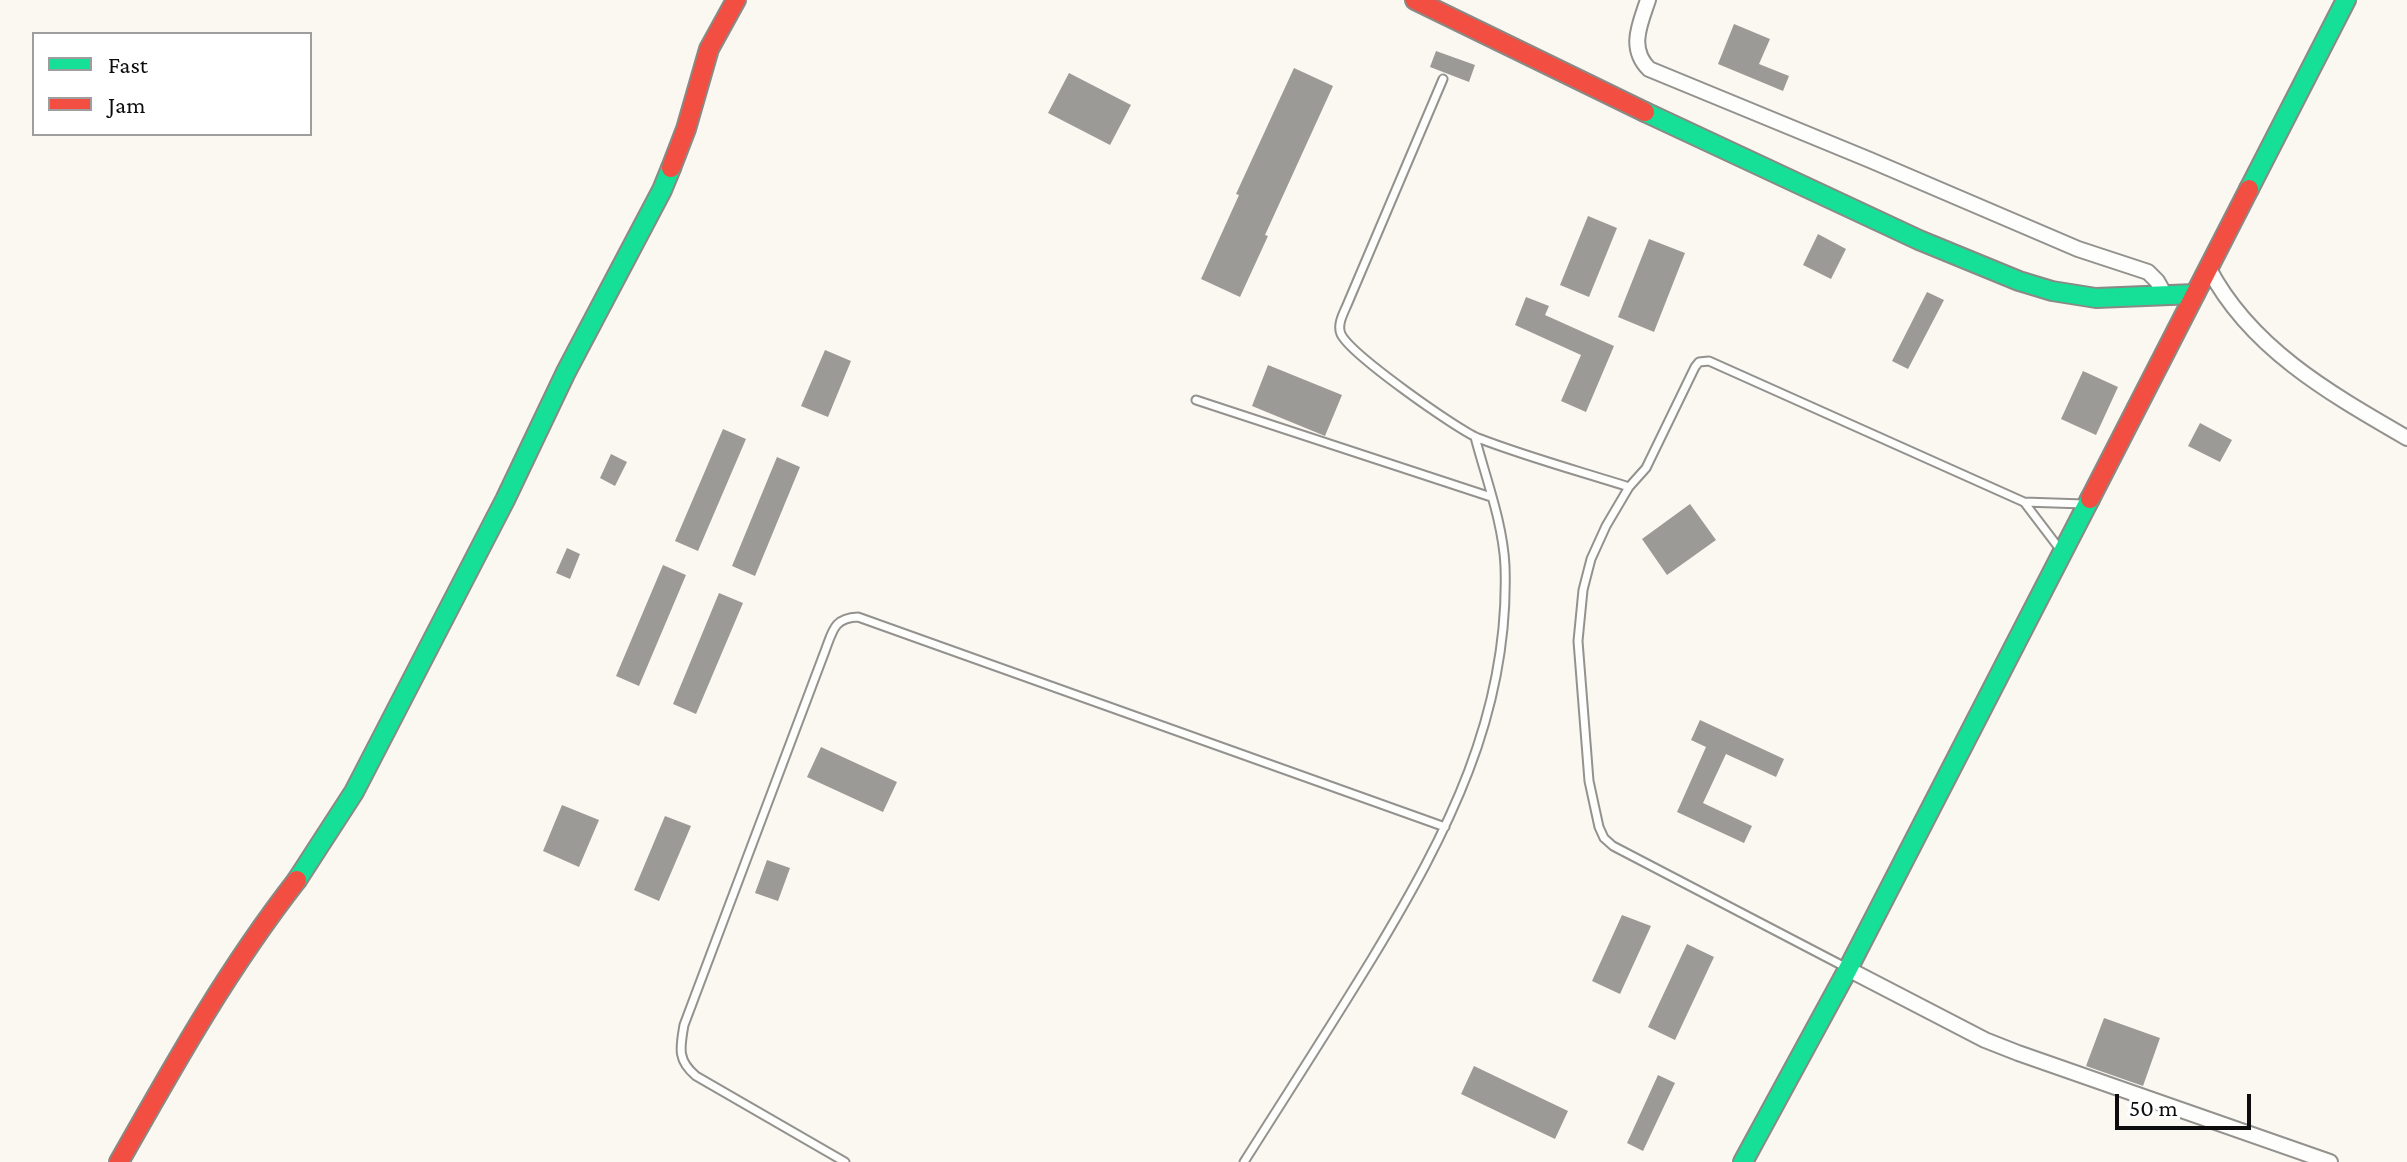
<!DOCTYPE html>
<style>
body{margin:0}
#map{position:relative;width:2407px;height:1162px;overflow:hidden;background:#faf8f0;font-family:"Crimson Pro",serif}
canvas{display:block}
.legend{position:absolute;left:32px;top:32px;width:280px;height:104px;box-sizing:border-box;background:#fff;border:2px solid #9e9e9e;margin:0;padding:10px 14px;list-style:none;font-size:24px;color:#0c0c0c}
.legend li{display:flex;align-items:center;gap:16px;height:40px}
.legend b{width:40px;border:2px solid #9e9e9e}
.scale{position:absolute;left:2115px;top:1094px;width:136px;height:36px;box-sizing:border-box;border:4px solid #0c0c0c;border-top:0;padding-left:10px;font-size:24px;line-height:28px;white-space:nowrap;color:#0c0c0c;-webkit-text-stroke:6px #fff;paint-order:stroke}
</style>
<div id="map">
<canvas width="2407" height="1162"></canvas>
<ul class="legend">
<li><b style="height:10px;background:#16e098"></b>Fast</li>
<li><b style="height:10px;background:#f24e42"></b>Jam</li>
</ul>
<div class="scale">50 m</div>
</div>
<script>
const g = document.querySelector('canvas').getContext('2d');
g.lineJoin = 'round';
function fillPath(path, color) { g.fillStyle = color; g.fill(path, 'evenodd'); }
function stroke(path, color, width, dash) { g.strokeStyle = color; g.lineWidth = width; g.lineCap = dash ? 'butt' : 'round'; g.setLineDash(dash || []); g.stroke(path); }
const building = new Path2D(`
 M1734 24 1770 39 1759 64 1789 76 1783 91 1718 64Z
 M1436 51 1475 65 1469 82 1430 67Z
 M1294 68 1333 86 1265 235 1268 236 1240 297 1201 279 1239 195 1236 194Z
 M1069 73 1131 105 1110 145 1048 113Z
 M1588 216 1617 228 1589 297 1560 285Z
 M1818 234 1846 249 1831 279 1803 265Z
 M1649 239 1685 253 1654 332 1618 317Z
 M1927 292 1944 300 1908 369 1892 361Z
 M1526 297 1549 306 1545 315 1614 346 1586 412 1561 401 1581 355 1515 325Z
 M825 350 851 361 828 417 801 406Z
 M1268 365 1342 395 1325 436 1252 406Z
 M2083 371 2118 387 2096 435 2061 419Z
 M2200 423 2232 440 2220 462 2188 446Z
 M723 429 746 439 698 551 675 541Z
 M611 454 627 462 615 486 600 478Z
 M777 457 800 467 755 576 732 566Z
 M1690 504 1716 540 1667 575 1642 539Z
 M567 548 580 554 570 579 556 573Z
 M663 565 686 575 639 686 616 676Z
 M719 593 743 603 696 714 673 704Z
 M1700 720 1784 759 1776 777 1726 754 1703 803 1752 826 1744 843 1677 812 1706 747 1691 740Z
 M821 747 897 782 883 812 807 777Z
 M562 805 599 820 579 867 543 851Z
 M665 816 691 826 659 901 634 890Z
 M767 860 790 868 778 901 755 893Z
 M1622 915 1651 926 1620 994 1592 981Z
 M1687 944 1714 957 1675 1040 1648 1027Z
 M2104 1018 2160 1038 2143 1086 2086 1066Z
 M1474 1066 1568 1111 1555 1139 1461 1094Z
 M1658 1075 1675 1083 1643 1151 1627 1143Z`);
const lane = new Path2D(`
 M1443 79 1347 305C1343 314 1337 325 1341 334 1350 354 1455 428 1478 438 1527 457 1579 471 1629 487
 M1196 400 1491 497
 M2024 502 2059 548
 M1847 968 1613 846 1604 838 1599 827 1589 781 1578 641 1583 590 1591 559 1606 526 1629 487 1646 468 1695 367 1699 362 1709 361 2024 502 2084 504
 M845 1162 696 1076C677 1060 680 1048 684 1025L825 651C833 630 834 618 858 617L1445 827
 M1244 1162C1287 1094 1331 1026 1373 957 1447 834 1510 714 1505 566 1503 523 1486 479 1475 437`);
const street = new Path2D(`
 M1648 0C1640 24 1628 48 1649 69L1870 160 2078 249 2148 272 2157 281 2166 297
 M2209 269C2251 349 2331 394 2407 438
 M1848 969 1985 1040 2018 1053 2330 1162`);
const fast = new Path2D(`
 M1645 112 1919 240 2019 281 2052 291 2096 298 2195 294
 M2249 189 2346 0
 M297 880 354 792 505 500 566 372 662 190 671 168
 M1743 1162 1848 969 2090 499`);
const jam = new Path2D(`
 M1415 0 1645 112
 M671 168 686 129 709 49 736 0
 M2090 499 2249 189
 M119 1162C175 1063 227 970 297 880`);
fillPath(building, '#9c9a96');
stroke(lane, '#93928f', 11);
stroke(street, '#93928f', 18);
stroke(fast, '#8a8985', 22);
stroke(jam, '#8a8985', 22);
stroke(lane, '#fefefd', 7);
stroke(street, '#fefefd', 14);
stroke(fast, '#16e098', 18);
stroke(jam, '#f24e42', 18);
</script>
